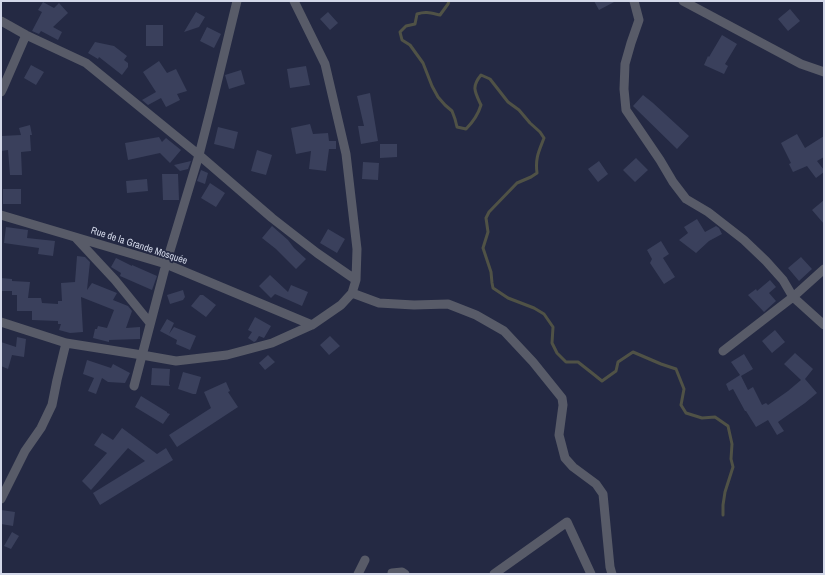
<!DOCTYPE html>
<meta charset="utf-8">
<style>
body{margin:0}
#map{position:relative;width:825px;height:575px;overflow:hidden;background:#242943;font-family:"Archivo Narrow",sans-serif}
canvas{display:block}
.frame{position:absolute;inset:0;border:2px solid #d3d8e9;pointer-events:none}
</style>
<div id="map">
<canvas width="825" height="575"></canvas>
<div class="frame"></div>
</div>
<script>
const g = document.querySelector('canvas').getContext('2d');
g.lineJoin = 'round';
function stroke(path, color, width, dash) { g.strokeStyle = color; g.lineWidth = width; g.lineCap = dash ? 'butt' : 'round'; g.setLineDash(dash || []); g.stroke(path); }
function fillPath(path, color) { g.fillStyle = color; g.fill(path, 'evenodd'); }
function drawText(font, color, halo, rows, align = 'center') {
  g.font = font + ' "Archivo Narrow",sans-serif'; g.lineWidth = 3.5; g.setLineDash([]); g.textBaseline = 'middle'; g.strokeStyle = halo; g.fillStyle = color; for (const [text, x, y, turn = 0] of rows) {
    g.save(); g.translate(x, y); g.rotate((+turn || 0) * Math.PI / 180); g.textAlign = isNaN(turn) ? turn : align; if (halo) g.strokeText(text, 0, 0); g.fillText(text, 0, 0); g.restore();
  }
}
const stream = new Path2D(`
 M449 1 448 4 440 15C431 13 426 11 417 14L415 24 406 26 400 32 402 40 410 45 423 63 432 86 438 97 445 105 452 111 455 119 457 127 466 129C473 122 478 115 481 105 475 92 471 87 481 75L490 79 508 102 519 110 530 123 540 132 544 138C539 151 535 158 537 173L531 177 517 183 489 212 486 218 488 232 483 248 491 272 492 283 493 288 508 298 534 308 544 314 553 327 552 343 557 353 566 362H578L592 373 602 381 616 371 618 362 633 352 661 364 676 369 684 389 681 405 686 413 702 418 715 417 728 426 732 444 731 459 733 467 725 492 723 505V515`);
const building = new Path2D(`
 M594 1H616L599 10Z
 M43 2 54 8 59 3 68 13 53 27 62 32 58 40 41 31 39 34 32 31 42 12 38 10Z
 M790 9 800 21 788 31 778 19Z
 M196 12 205 17 199 27 184 32Z
 M328 12 338 23 330 30 320 19Z
 M146 25H163V46H146Z
 M207 27 221 34 214 48 200 41Z
 M722 35 737 44 725 64 728 66 724 74 704 65 708 56 709 57Z
 M95 42 114 46 127 56 124 60 128 63V67L122 75 99 57 98 59 88 53Z
 M159 61 167 73 176 69 187 91 177 94 180 100 166 107 161 98 148 105 142 100 156 92 143 72Z
 M31 65 44 72 36 85 24 78Z
 M306 66 310 85 290 88 287 69Z
 M241 70 245 84 229 89 225 75Z
 M370 93 378 141 361 144 358 126H364L357 96Z
 M643 95 653 103 689 136 677 149 633 106Z
 M310 124 313 134 328 133 329 141H336V149H329L326 171 309 169 311 151 296 154 291 128Z
 M30 125 32 135H30L31 151 21 152 22 175H10L8 150 1 151V136L21 135 19 128Z
 M218 127 238 132 234 149 214 144Z
 M797 134 805 148 824 136V157L817 161 824 170V172L816 178 807 166 793 172 789 164 791 163 781 143Z
 M159 137 162 142 166 138 181 150 170 163 160 153 128 160 125 143Z
 M380 144H397V157L380 158Z
 M257 150 272 155 266 175 251 171Z
 M636 158 648 170 635 182 623 170Z
 M191 161 188 169 180 171 174 165Z
 M599 161 608 174 598 182 588 169Z
 M363 162 379 163 378 180 362 179Z
 M201 170 208 173 205 184 197 181Z
 M162 174H178L179 200H163Z
 M147 179 148 191 127 193 126 181Z
 M210 183 225 193 216 207 201 198Z
 M3 189H21V204H3Z
 M824 200V224L812 210Z
 M697 219 705 232 716 226 719 228 722 234 709 241 696 253 679 240 688 233 684 227Z
 M272 226 288 240 294 248 306 259 296 269 276 249 262 238Z
 M6 227 28 230 27 238 55 241 53 256 38 254 39 248 4 243Z
 M328 229 345 239 337 253 320 243Z
 M661 241 669 254 663 258 675 277 664 284 650 263 652 259 647 250Z
 M77 256 85 257 90 262 87 290 92 283 117 293 113 300 128 306 132 311 126 328 140 327V339L109 340V342L93 338 95 329H97L98 326 107 328 114 310 81 297 83 332 70 333 59 330 61 324H58V321L32 320V311H17V295H12V291H1V278L12 279V281L30 282 28 298H41L42 303 58 304V301H62L61 283 75 282Z
 M801 257 812 269 799 281 788 268Z
 M116 258 132 266V265L157 276 152 290 120 276 121 273 111 267Z
 M270 275 288 292 291 285 308 292 302 306 275 294 271 298 259 286Z
 M770 280 776 287 769 293 776 301 764 312 748 295 756 289 757 291Z
 M183 290 185 297 183 300 170 304 167 295Z
 M200 295H203L216 305 206 317 191 306Z
 M255 317 271 326 264 338 259 336 256 341 254 342 248 338 252 332 248 330Z
 M167 319 174 323 169 334 174 327 196 336 190 350 176 344 177 340 160 331Z
 M775 330 785 342 772 353 762 341Z
 M330 336 340 346 329 355 320 345Z
 M17 337 26 339 24 357 12 355 8 369 1 366V342L16 347Z
 M795 353 813 369 805 379 817 393 805 403 778 422 784 431 777 435 768 420 756 427 746 411H745L733 389 729 391 726 384 740 375 731 362 744 354 753 369 741 376 748 390 753 387 762 405 766 403 768 405 788 391 801 380 784 364Z
 M268 355 275 362 265 370 259 363Z
 M87 360 111 368 113 364 130 373 125 383 108 382 102 378 96 394 88 391 94 378 83 374Z
 M152 368 170 369 169 384 170 386 151 385Z
 M183 372 201 377 196 394H193L178 389Z
 M226 382 230 391 228 392 238 407 177 447 169 435 211 408 204 392Z
 M141 396 167 412V413L170 414 163 424 135 407Z
 M122 428 157 454 166 448 173 460 100 505 93 493 145 461 128 448 91 490 82 481 107 453 94 445 102 433 113 440Z
 M1 510 15 512 13 526 1 524Z
 M12 532 19 536 11 549 4 546Z`);
const street = new Path2D(`
 M634 1 639 20 631 43 625 64 624 89 626 110 660 160 673 182 686 199 708 212 744 240 766 261 783 280 793 297 824 325
 M683 1 801 64 824 72
 M1 21 26 35 86 63 199 155 272 218 317 253 356 280
 M1 92 3 88 26 35
 M1 215 166 264 312 325
 M75 237 115 280 150 323
 M352 293 379 303 414 305 448 304 476 315 504 331 533 362 562 398 563 405 559 435 565 458 573 467 596 484 603 494 610 567 612 574
 M1 322 66 343 142 355 176 361 227 355 272 343 312 325 341 305 352 293 356 280 357 249 346 154 325 64 294 1
 M723 351 793 297 824 269
 M134 386 166 264 199 155 211 108 237 1
 M1 499 25 451 41 428 52 405 57 380 66 343
 M358 574 365 560
 M392 574V573L402 572 405 574
 M494 574 567 522 591 574`);
const streetNames = [
 ["Rue de la Grande Mosquée",139,246,18]
];
stroke(stream, '#505246', 3);
fillPath(building, '#3a405c');
stroke(street, '#585b68', 9);
drawText('10px', '#d3d8e9', '#242943', streetNames);
</script>
